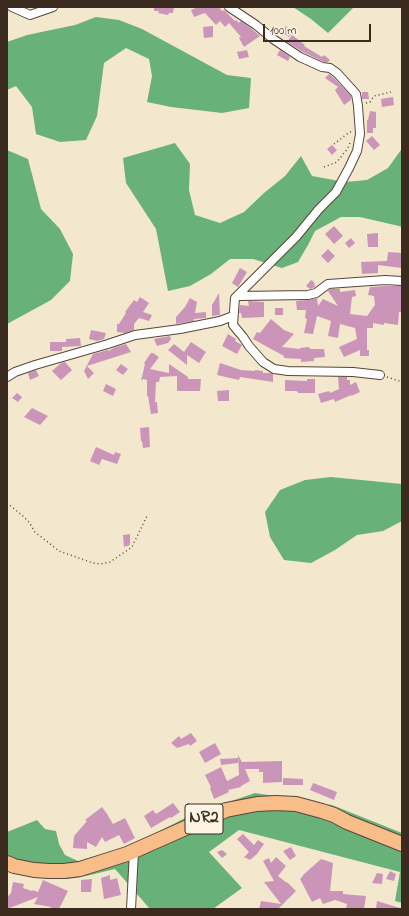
<!DOCTYPE html>
<style>
body{margin:0}
#map{position:relative;width:409px;height:916px;overflow:hidden;background:#f3e8cd;font-family:"Indie Flower",sans-serif}
canvas{display:block}
.frame{position:absolute;inset:0;border:8px solid #3b2a1e;pointer-events:none}
.scale{position:absolute;left:263px;top:24px;width:108px;height:18px;box-sizing:border-box;border:2px solid #3b2a1e;border-top:0;padding-left:5px;font-size:12px;line-height:14px;white-space:nowrap;color:#3b2a1e;-webkit-text-stroke:3px #fcf5e5;paint-order:stroke}
</style>
<div id="map">
<canvas width="409" height="916"></canvas>
<div class="frame"></div>
<div class="scale">100 m</div>
</div>
<script>
const g = document.querySelector('canvas').getContext('2d');
g.lineJoin = 'round';
function fillPath(path, color) { g.fillStyle = color; g.fill(path, 'evenodd'); }
function stroke(path, color, width, dash) { g.strokeStyle = color; g.lineWidth = width; g.lineCap = dash ? 'butt' : 'round'; g.setLineDash(dash || []); g.stroke(path); }
function drawText(font, color, halo, rows, align = 'center') {
  g.font = font + ' "Indie Flower",sans-serif'; g.lineWidth = 3.5; g.setLineDash([]); g.textBaseline = 'middle'; g.strokeStyle = halo; g.fillStyle = color; for (const [text, x, y, turn = 0] of rows) {
    g.save(); g.translate(x, y); g.rotate((+turn || 0) * Math.PI / 180); g.textAlign = isNaN(turn) ? turn : align; if (halo) g.strokeText(text, 0, 0); g.fillText(text, 0, 0); g.restore();
  }
}
const forest = new Path2D(`
 M293 7H354L328 33 311 19Z
 M96 17 119 20 142 29 227 75 251 78 249 108 222 113 171 107 147 102 152 76 149 59 126 48 104 63 97 116 86 140 60 142 36 134 32 107 16 86 7 90V42L27 35 75 25Z
 M175 143 190 164 189 190 195 215 220 223 244 212 264 193 285 176 301 156 312 176 345 182 367 180 388 168 401 150H402V227L399 226 360 217H341L315 231 308 245 298 262 282 268 253 259H230L211 274 190 286 168 291 156 229 126 183 123 158Z
 M7 150 28 159 41 209 60 229 73 254 70 281 51 300 7 324Z
 M331 477 402 484V521L383 531 357 535 335 550 311 563 284 560 270 537 265 512 280 490 305 480Z
 M255 793 332 805 402 833V903L395 901 400 872 239 830 209 852 242 888 213 909H150L115 869C101 872 88 876 75 878 53 881 28 877 7 871V832L37 820 45 829 56 831 59 844 65 855 78 861 132 845 193 814Z`);
const building = new Path2D(`
 M154 7H174L173 13H169L168 15 158 13 159 11H154Z
 M198 7H219L222 11 224 10 235 21 236 20 239 23 241 21 253 30 260 36 244 47 239 38 241 37 229 23 225 27 220 21 216 25 205 13 194 17 191 10Z
 M213 26V37L204 38 203 27Z
 M286 26 293 31 289 37 282 32Z
 M292 35 305 45 304 46 322 57 324 55 330 60 328 62H324L303 52 287 42Z
 M247 50 249 57 239 59 237 52Z
 M280 50 290 57 288 61 277 55Z
 M329 74 333 77 351 96V100L344 105 335 90 338 87 325 78Z
 M362 92H368L369 99H362Z
 M393 97 394 105 382 107 381 99Z
 M370 111 376 112V128H373V133H367V120H368Z
 M372 136 380 145 374 150 366 141Z
 M332 145 337 150 332 155 327 149Z
 M334 226 343 236 334 244 325 234Z
 M378 233V247H368L367 234Z
 M351 238 355 243 349 248 345 243Z
 M328 249 335 256 328 263 321 256Z
 M388 252 402 253 401 268 378 265V273L362 274 361 262 387 261Z
 M240 268 247 272 238 287 232 283Z
 M311 280 314 282 315 287 310 289 306 286Z
 M385 286H402V312H399L398 325 384 323V325L373 323V328H367V350H369V356H360V350L344 357 339 347 357 339 355 328 340 324 338 338 328 336 331 321 317 316 313 334 304 333 307 319 305 318 306 310H297L296 301 308 300 317 298 318 306 323 299 338 306 328 291 330 289H340V292L355 290 356 296 352 297 350 314 367 316 375 305 374 296 368 295 370 287Z
 M219 293 220 315 212 316V305Z
 M140 297 149 303 143 312 152 315 149 321 139 318 134 324V330L125 333 117 332V324H119L126 313 125 312 134 300 137 302Z
 M190 298 197 302 195 313 206 312V318L194 319V321L176 324V317L185 307Z
 M248 301 264 302V317L242 318 241 313H239L240 305 249 306Z
 M275 308H283V315H275Z
 M271 319 284 330 294 334 282 347 300 349V348L309 347 310 349H324L325 357 314 358V361L301 362V359L284 358V356L253 339 257 332 260 333Z
 M91 330 106 333 104 339 97 341 89 339Z
 M228 334 236 339 235 341 242 345 237 354 222 346Z
 M170 336 171 339 168 343 157 346 154 339Z
 M80 338 81 346 62 347V351H50V342H66V339Z
 M191 342 206 352 199 363 187 355V365L168 350 174 344 184 352Z
 M126 344 131 352 87 366 94 373 88 379 84 371 93 354 108 350V351L116 347Z
 M151 353H153L159 357 150 369 169 373V364L188 377V379H201L200 391H177V376L160 377 159 382H156L155 402H157L158 413 151 414 148 396H147V380L143 379 141 381 145 364 144 363Z
 M65 362 72 370 61 380 52 371 61 363Z
 M220 363 241 370 255 371V370L263 371V373H271L273 374V382L240 377 239 380 217 375Z
 M121 364 128 369 123 375 116 370Z
 M36 370 39 376 30 380 28 373Z
 M338 377H347V380H350V385L356 382 360 392 351 396V395L335 402 334 399 321 403 318 394 329 391 330 393 339 389Z
 M307 379H315V393H298V392L296 391H285V380L307 381Z
 M106 384 116 389 113 396 103 391Z
 M229 390V401H218L217 391Z
 M17 393 22 397 18 402 12 398Z
 M32 408 48 416 40 425 24 417Z
 M149 427 150 447 143 448 142 441H141L140 428Z
 M96 447 114 455 115 452 121 454 117 464 102 459 99 465 90 461Z
 M130 534V545L124 547 123 535Z
 M191 733 197 741 190 746 189 744 177 748 171 743 179 736 181 739Z
 M215 743 221 754 205 763 199 752Z
 M238 755 242 762 282 761V782L263 783V772H259V769H245L250 781 241 786V787L228 790 229 792 214 799 210 788 211 787 205 775 221 767 227 781 239 775Z
 M238 758V763L221 765 220 759Z
 M283 778 303 779V785H283Z
 M313 783 337 792 334 800 310 790Z
 M173 803 180 812 171 818 170 817 151 828 144 816 153 810 156 814Z
 M102 807 107 814 113 824 125 818 135 838 124 844 119 835 105 842 102 837 96 847 87 842V849L73 848 74 836 87 821 85 820Z
 M243 834 254 845 258 840 264 844 257 854 250 860 244 857 249 852 237 839Z
 M291 847 296 856 290 860 283 851Z
 M222 850 227 854 222 858 217 852Z
 M276 857 286 866 278 876 287 883V882L296 891 278 909H259L261 901 281 904 264 882 274 881 263 861 269 858 271 863Z
 M321 859 333 863 330 891H343V894L366 896 364 909H346L347 904 335 900 323 904 320 898 312 902 300 879 303 876V875Z
 M390 871 396 874 394 881 386 879Z
 M377 873 383 874 382 884 372 883Z
 M110 875V880L117 878 121 895 104 899 101 878Z
 M92 879 91 892H81V880Z
 M43 880 68 891 59 909H50L51 907 34 904 38 897 7 909V897L11 893 13 882 24 884 23 888 32 891 33 890 38 892Z
 M377 901 400 908V909H376Z`);
const path = new Path2D(`
 M366 103 370 102 374 96 391 92
 M334 144 347 134 352 131
 M324 167 337 162 348 148 350 143
 M387 377 402 382
 M7 503 23 516 29 522 35 532 59 551 93 563 100 564 110 562 132 547 147 516`);
const minor = new Path2D(`
 M12 7 30 15 53 7
 M229 7 256 25 273 39 300 57 322 67 330 68 337 73 356 94 358 106 360 134 357 151 349 168 336 192 319 209 296 237 235 298 233 325 243 337 249 346 263 362 274 369 288 371 353 372 380 375
 M238 296 308 295 316 293 328 284 385 280 402 281
 M7 377 15 372 35 365 108 344 135 335 180 329 220 321 233 316
 M131 909 134 851`);
const trunk = new Path2D(`
 M7 863 14 866 34 870 49 871H64L80 869 127 854 226 810 257 804 276 803 296 804 322 811 334 815 347 822 402 844`);
const shields = [
 [204,819,38]
];
const shieldNames = [
 ["NR2",204,819]
];
fillPath(forest, '#68b27a');
fillPath(building, '#ca95b9');
stroke(minor, '#574638', 10);
stroke(trunk, '#574638', 16);
stroke(path, '#574638', 1.5, [1, 3]);
stroke(minor, '#fff', 8);
stroke(trunk, '#f8bd89', 14);
for (const [x, y, w] of shields) { const box = new Path2D(); box.roundRect(x - w / 2, y - 15, w, 30, 3); g.fillStyle = '#fcf5e5'; g.fill(box); stroke(box, '#3b2a1e', 1); }
drawText('bold 17px', '#3b2a1e', null, shieldNames);
</script>
